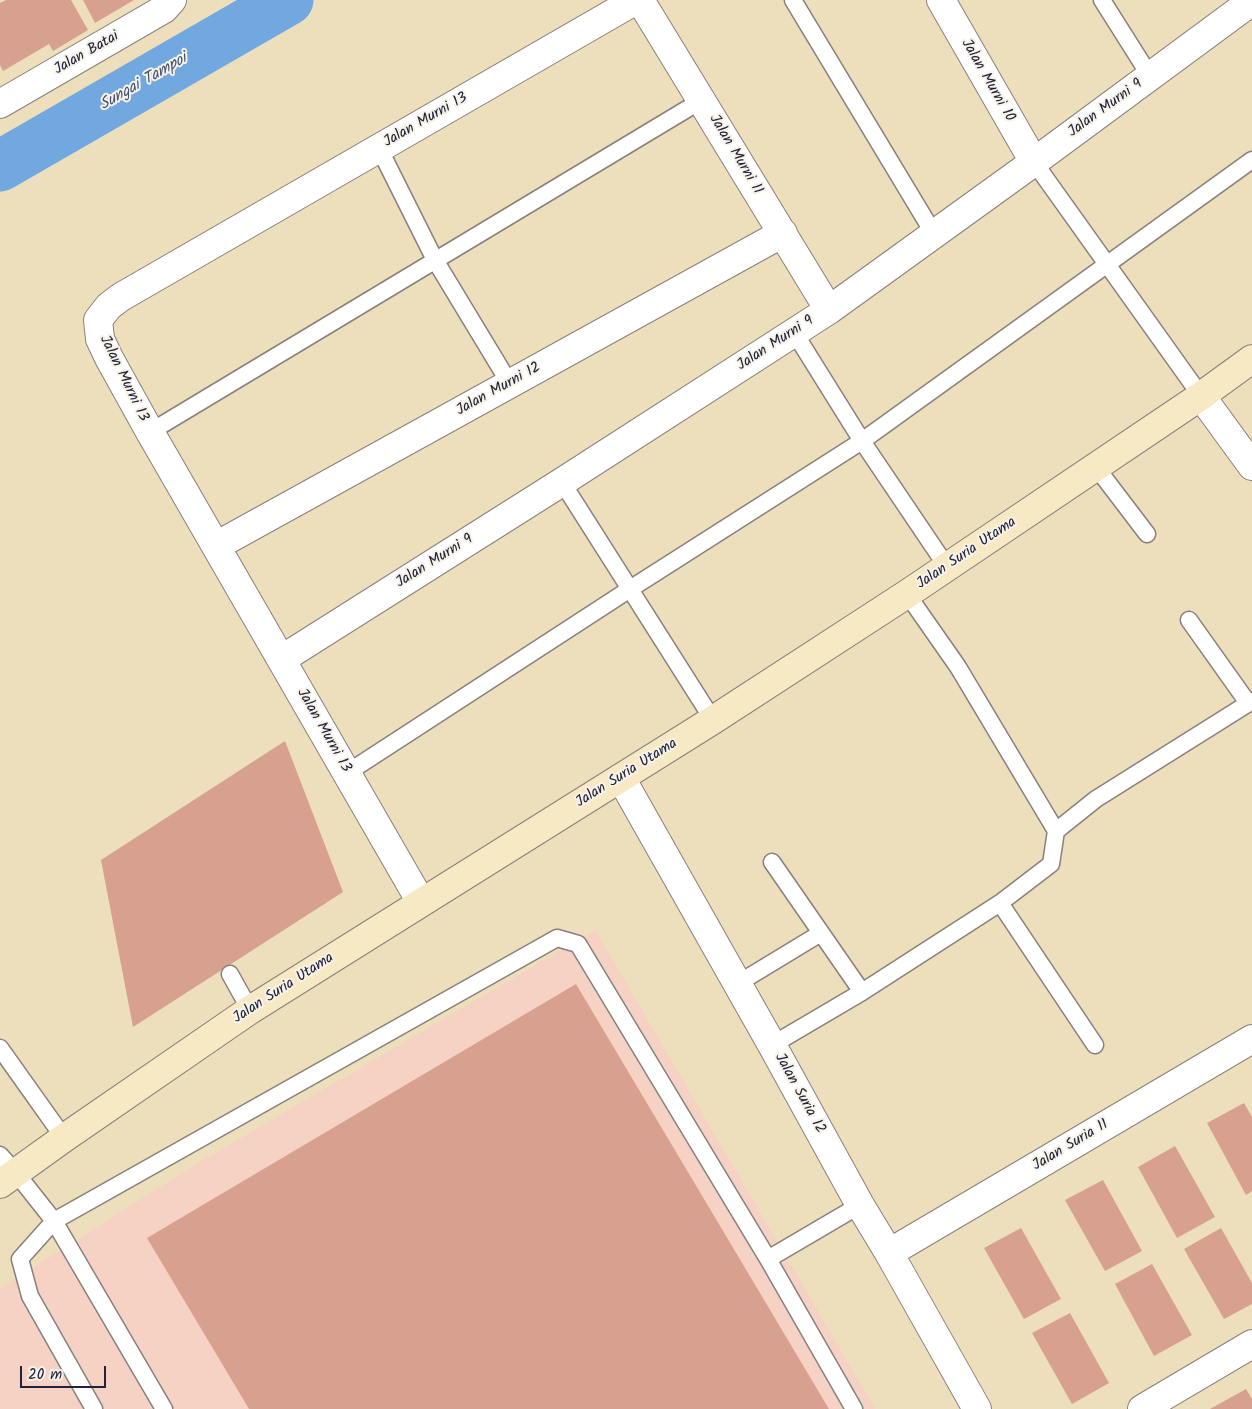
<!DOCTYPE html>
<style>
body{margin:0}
#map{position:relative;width:1252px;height:1409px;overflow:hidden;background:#eddebc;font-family:Kalam,sans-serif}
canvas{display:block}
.scale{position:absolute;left:20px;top:1366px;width:86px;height:22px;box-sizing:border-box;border:2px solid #22223b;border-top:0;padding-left:6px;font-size:15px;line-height:18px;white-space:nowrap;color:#22223b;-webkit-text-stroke:4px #f7f3e8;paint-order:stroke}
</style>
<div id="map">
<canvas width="1252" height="1409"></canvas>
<div class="scale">20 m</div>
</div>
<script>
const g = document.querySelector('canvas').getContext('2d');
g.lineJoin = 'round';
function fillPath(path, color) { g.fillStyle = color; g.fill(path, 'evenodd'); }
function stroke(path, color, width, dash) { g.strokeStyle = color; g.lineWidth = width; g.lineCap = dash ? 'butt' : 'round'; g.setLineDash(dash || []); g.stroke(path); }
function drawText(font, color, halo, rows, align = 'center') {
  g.font = font + ' Kalam,sans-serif'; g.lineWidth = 4; g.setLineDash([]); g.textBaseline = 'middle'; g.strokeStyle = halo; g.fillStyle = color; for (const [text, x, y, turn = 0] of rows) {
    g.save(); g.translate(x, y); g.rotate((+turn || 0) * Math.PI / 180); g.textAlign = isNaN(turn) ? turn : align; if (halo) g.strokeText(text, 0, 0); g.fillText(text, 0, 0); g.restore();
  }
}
const built = new Path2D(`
 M595 930 875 1409H0V1289L195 1165Z`);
const river = new Path2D(`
 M0 166 288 0`);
const building = new Path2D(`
 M6 0H71L88 30 53 51 49 44 3 71 0 65V3Z
 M83 0H134L95 23Z
 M285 741 343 892 133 1027 101 860Z
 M576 984 829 1409H249L147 1238Z
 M1244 1103 1252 1117V1191L1246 1195 1207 1123Z
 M1175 1146 1215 1217 1177 1238 1138 1167Z
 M1103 1180 1142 1251 1105 1271 1065 1200Z
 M1021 1228 1061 1299 1024 1319 984 1248Z
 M1221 1228 1252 1283V1304L1224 1319 1184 1249Z
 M1152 1264 1192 1335 1154 1356 1115 1284Z
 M1070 1313 1109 1383 1072 1404 1032 1333Z
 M1246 1389 1252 1399V1409H1210Z`);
const lane = new Path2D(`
 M793 0 934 234
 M1102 0 1150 76
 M379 148 435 260 510 384
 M1034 162 1201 396
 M794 332 862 441 947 567
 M150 432 702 100
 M1096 467 1147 534
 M562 482 713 720
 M907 594 958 667 1056 831
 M1189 620 1248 703
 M347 773 630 589 862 441 1252 160
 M772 862 862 992
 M1000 903 1095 1045
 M230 974 250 1010
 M737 984 821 933
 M772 1045 862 992 1000 903 1051 864 1056 831 1096 799 1252 701
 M0 1048 64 1138
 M0 1155 16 1173 54 1221 164 1409
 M768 1259 860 1205
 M94 1409 30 1296 20 1259 54 1221 557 938 578 944 768 1259 854 1409`);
const street = new Path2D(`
 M640 0 829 310
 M941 0 1034 162
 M0 104 164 9 172 0
 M1201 396 1252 466
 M216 546 783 233
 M282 659 562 482 829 310 1034 162 1252 1
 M621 778 772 1045 860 1205 889 1253 977 1409
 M421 902 150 432 109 358 100 339 98 320 109 306 121 297 636 0
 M889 1253 1252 1039
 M1142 1409 1252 1344`);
const secondary = new Path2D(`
 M0 1184 64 1138 250 1010 713 720 907 594 1201 396 1252 359`);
const streetNames = [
 ["Jalan Batai",87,54,-30],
 ["Jalan Murni 10",987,81,60],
 ["Jalan Murni 9",1106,109,-36],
 ["Jalan Murni 13",426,121,-30],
 ["Jalan Murni 11",735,155,59],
 ["Jalan Murni 9",776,344,-33],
 ["Jalan Murni 13",123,379,64],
 ["Jalan Murni 12",499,390,-29],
 ["Jalan Suria Utama",967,554,-34],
 ["Jalan Murni 9",435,562,-32],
 ["Jalan Murni 13",323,731,60],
 ["Jalan Suria Utama",627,774,-32],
 ["Jalan Suria Utama",284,989,-33],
 ["Jalan Suria 12",799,1094,61],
 ["Jalan Suria 11",1071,1146,-31]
];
const waterNames = [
 ["Sungai Tampoi",144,83,-30]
];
fillPath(built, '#f5d2c3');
stroke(river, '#71a8df', 51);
fillPath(building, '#d8a08f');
stroke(lane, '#88807c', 19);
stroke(street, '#88807c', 30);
stroke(secondary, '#88807c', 30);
stroke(lane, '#fff', 16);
stroke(street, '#fff', 28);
stroke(secondary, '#f6e9c3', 28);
drawText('15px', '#22223b', '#f7f3e8', streetNames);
drawText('italic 16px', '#3e5174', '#f7f3e8', waterNames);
</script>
